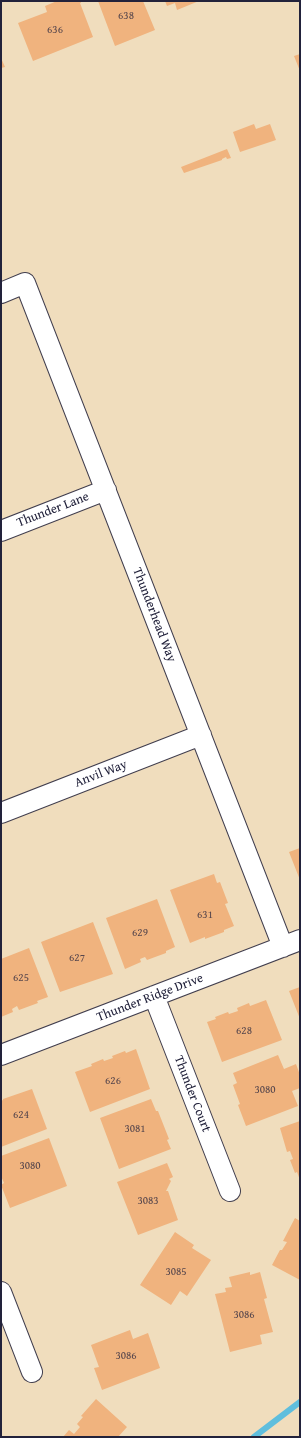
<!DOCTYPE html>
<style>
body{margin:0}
#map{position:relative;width:301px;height:1438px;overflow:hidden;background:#f0ddbd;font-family:"Gentium Book Plus",serif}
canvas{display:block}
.frame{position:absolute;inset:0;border:2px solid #22223b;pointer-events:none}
</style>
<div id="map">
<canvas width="301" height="1438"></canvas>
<div class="frame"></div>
</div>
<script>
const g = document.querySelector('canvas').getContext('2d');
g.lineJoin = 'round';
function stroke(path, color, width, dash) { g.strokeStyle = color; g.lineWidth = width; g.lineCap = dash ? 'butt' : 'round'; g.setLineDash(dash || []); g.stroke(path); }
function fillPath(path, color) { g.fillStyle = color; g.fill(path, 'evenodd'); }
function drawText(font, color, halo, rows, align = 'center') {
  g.font = font + ' "Gentium Book Plus",serif'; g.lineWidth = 3; g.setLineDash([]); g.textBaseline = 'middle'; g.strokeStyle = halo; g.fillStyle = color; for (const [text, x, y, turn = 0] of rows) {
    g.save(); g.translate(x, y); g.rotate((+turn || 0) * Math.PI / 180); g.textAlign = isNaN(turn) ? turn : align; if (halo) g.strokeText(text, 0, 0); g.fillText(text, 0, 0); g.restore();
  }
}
const stream = new Path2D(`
 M254 1437 300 1402`);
const building = new Path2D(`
 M57 1H80L81 3H80L93 37 33 61 18 23 47 12 45 6Z
 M98 1H143L155 30 115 46Z
 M165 1H199L177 10 175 3 167 6Z
 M300 54V71L294 56Z
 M1 58 5 67 1 68Z
 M254 124 256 129 270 124 276 140 240 152 233 132Z
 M227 149 231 158 227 159 226 157 222 159V160L184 173 181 167Z
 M300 848V880L289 852Z
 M214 874 217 883 220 882 228 903 225 904 234 926 224 930V932L205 939V937L190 943 170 890Z
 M157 899 175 947 166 951V953L147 960 145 957 140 959 141 962 125 969 106 918Z
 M93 922 113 974 60 992 41 942Z
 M29 948 48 997 37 1001 38 1003 19 1010 17 1006 12 1009 13 1012 1 1017V959Z
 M300 987V1019L289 991Z
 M266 1000 282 1040 222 1062 207 1022 216 1019 215 1017 228 1012 229 1014 238 1011 237 1008 249 1003 250 1006Z
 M136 1049 150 1089 90 1112 75 1072 92 1066 91 1064 103 1059 104 1061 113 1058 112 1056 125 1051 126 1053Z
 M278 1055 284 1069 296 1064 300 1075V1088L292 1091 298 1106 246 1126 238 1105 240 1104 233 1085 237 1083 233 1073Z
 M32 1089 47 1129 1 1147V1101L3 1100V1099Z
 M151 1099 156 1111H158L169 1139 167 1140 171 1149 119 1169 100 1118Z
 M300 1121V1180L297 1172 295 1173 290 1160 293 1159 290 1151 287 1152 280 1128Z
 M49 1138 67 1186 10 1208 1 1185 4 1183 1 1176V1156Z
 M167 1163 173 1177 169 1179 171 1181 166 1191H168L178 1220 138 1235 117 1182Z
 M295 1218 300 1221V1280L272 1265 280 1250H282L287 1242 283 1241Z
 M175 1232 194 1245 192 1248 211 1260 187 1296 180 1291 171 1305 140 1285Z
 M250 1272V1275L260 1272 267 1298 264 1299 273 1332 260 1335 262 1344 230 1352 215 1294 226 1292 225 1288 232 1287 229 1277Z
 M130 1330 133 1339 148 1333 160 1368 102 1390 94 1368 99 1367 91 1345Z
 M96 1399 127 1427 118 1437H63L69 1430 74 1434 80 1427 77 1424 83 1417 81 1416Z`);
const street = new Path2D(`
 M1 293 25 283 283 947
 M1 531 106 490
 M1 813 201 735
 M154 996 230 1191
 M1 1055 300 940
 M1 1292 32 1372`);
const numberNames = [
 ["638",126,16],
 ["636",55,30],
 ["631",205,915],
 ["629",140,933],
 ["627",77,958],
 ["625",21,978],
 ["628",244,1031],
 ["626",113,1081],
 ["3080",265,1090],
 ["624",21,1115],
 ["3081",135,1129],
 ["3080",30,1166],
 ["3083",148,1201],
 ["3085",176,1272],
 ["3086",244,1315],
 ["3086",126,1356]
];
const streetNames = [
 ["Thunder Lane",53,510,-21],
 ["Thunderhead Way",154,615,69],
 ["Anvil Way",101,774,-21],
 ["Thunder Ridge Drive",150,998,-21],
 ["Thunder Court",192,1094,69]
];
stroke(stream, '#5fbedd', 6);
fillPath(building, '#f0b37e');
stroke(street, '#413e4e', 22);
stroke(street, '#fff', 20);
drawText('11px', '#56464c', null, numberNames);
drawText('13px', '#22223b', '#fff', streetNames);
</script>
